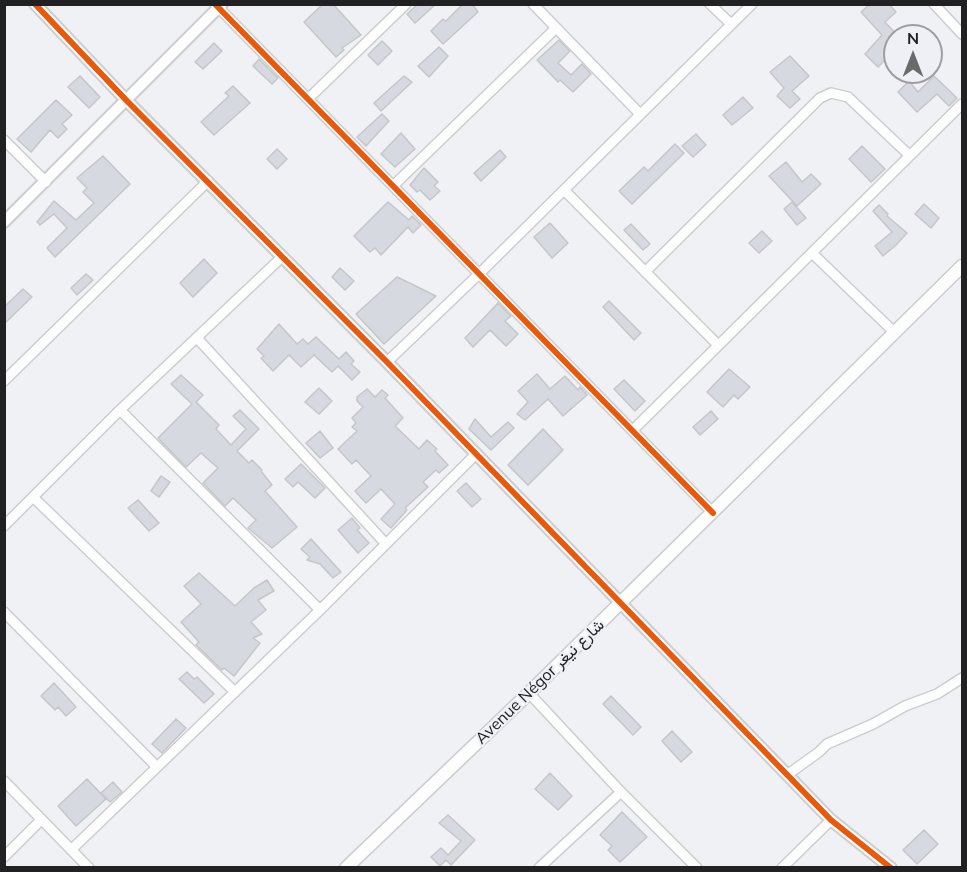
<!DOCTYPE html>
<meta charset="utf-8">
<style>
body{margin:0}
#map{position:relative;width:967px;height:872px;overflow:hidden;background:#f0f1f5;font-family:Mulish,sans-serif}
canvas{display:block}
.frame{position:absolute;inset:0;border:6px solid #212123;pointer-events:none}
.north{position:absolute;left:883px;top:24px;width:60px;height:60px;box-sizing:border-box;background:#eff0f6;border:2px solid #9d9da2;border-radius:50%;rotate:0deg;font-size:16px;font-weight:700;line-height:24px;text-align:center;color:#212123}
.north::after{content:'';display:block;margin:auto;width:21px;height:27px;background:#696a6c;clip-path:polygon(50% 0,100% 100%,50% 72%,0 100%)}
</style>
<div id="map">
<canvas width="967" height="872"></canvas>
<div class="frame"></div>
<div class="north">N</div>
</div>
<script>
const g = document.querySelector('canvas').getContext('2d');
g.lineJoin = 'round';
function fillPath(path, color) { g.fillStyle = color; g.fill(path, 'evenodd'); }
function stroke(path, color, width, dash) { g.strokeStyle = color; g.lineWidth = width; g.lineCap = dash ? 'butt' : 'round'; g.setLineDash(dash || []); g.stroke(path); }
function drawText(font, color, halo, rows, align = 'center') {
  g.font = font + ' Mulish,Vazirmatn,sans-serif'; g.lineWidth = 4.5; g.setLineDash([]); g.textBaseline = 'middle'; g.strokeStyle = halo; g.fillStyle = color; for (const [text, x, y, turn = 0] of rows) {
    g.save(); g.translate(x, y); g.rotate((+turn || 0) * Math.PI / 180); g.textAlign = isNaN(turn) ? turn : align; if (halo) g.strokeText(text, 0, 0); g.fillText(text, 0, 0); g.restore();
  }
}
const building = new Path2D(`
 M323 4H333L361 35 342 48 344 50 336 57 304 22Z
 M418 4H436L415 23 407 14Z
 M463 4H472L478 12 443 44 431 31 443 19 446 21Z
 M870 4H889L896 12 885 22 895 33V50L878 67 865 54 882 35 861 12Z
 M559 40 570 51 558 63 571 75 582 64 591 74 573 92 560 80 558 82 537 60Z
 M382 41 392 51 378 65 368 55Z
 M214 43 222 51 203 69 195 62Z
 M439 47 448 56 429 77 418 66Z
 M790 56 809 76 792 91 800 99 790 108 777 96 784 88 770 72Z
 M259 59 278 78 272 84 253 66Z
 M80 76 100 97 89 108 68 87Z
 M404 76 412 82 381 111 374 103Z
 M934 76 957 98 949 106 937 94 917 112 898 92 909 81 918 92Z
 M233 86 250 103 214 135 201 122 229 96 225 93Z
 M743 97 753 108 732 125 723 115Z
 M56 100 72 115 62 124 67 129 58 138 50 130 31 152 17 139Z
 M382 114 389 121 366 146 357 137Z
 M401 133 415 149 395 167 381 154Z
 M696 134 706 145 693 157 682 146Z
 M675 144 684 153 632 204 619 191 644 167 648 171Z
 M862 146 885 169 871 182 849 159Z
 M277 149 287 159 277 169 267 159Z
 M500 150 506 157 481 181 474 173Z
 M103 156 130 184 55 257 47 248 67 228 54 214 40 225 37 222 54 201 76 220 94 203 83 192 87 188 77 178Z
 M786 162 802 182 811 174 821 184 797 206 769 176Z
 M424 168 438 182 434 186 440 191 430 200 420 190 417 192 410 185Z
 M388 202 409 220 412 216 421 225 413 233 408 227 381 255 375 248 370 252 354 236Z
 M792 202 806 218 797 225 784 209Z
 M924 204 939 218 931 228 915 214Z
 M879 205 888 214 887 216 907 233 896 245 883 256 875 246 892 232 873 211Z
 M550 223 568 243 552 258 534 237Z
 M631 224 650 244 643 250 624 230Z
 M762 231 772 241 759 253 749 243Z
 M204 259 217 273 193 297 180 283Z
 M340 268 354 281 345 290 332 277Z
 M86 274 93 280 77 295 71 288Z
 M397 277 436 296 384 344 356 314Z
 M23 289 32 297 4 324V307Z
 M609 301 641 333 634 340 603 307Z
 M498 303 511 316 505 321 518 334 506 346 490 330 473 347 465 338Z
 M279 324 297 344 303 339 308 344 316 337 339 359 346 352 354 361 351 364 360 372 352 380 338 366 332 372 314 355 301 367 289 355 273 371 261 358 264 356 257 349Z
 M729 369 750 387 738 399 734 395 723 407 707 392Z
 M537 374 550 389 565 376 578 390 580 387 587 395 563 416 548 399 525 420 517 414 528 402 518 391Z
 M181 375 203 395 196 402 219 425 216 429 231 445 246 429 233 416 240 410 259 429 237 451 249 463 252 460 262 470 261 471 272 485 265 491 297 527 272 548 248 528 256 520 233 498 225 506 203 483 218 468 201 453 186 467 158 438 192 404 171 384Z
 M624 380 645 401 635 411 614 389Z
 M319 388 332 401 319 414 305 402Z
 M367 389 375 397 382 390 388 395 385 398 403 418 395 426 419 449 427 440 437 449 435 451 448 465 439 473 436 470 423 482 428 487 405 508 407 510 391 528 381 519 395 504 381 489 366 503 355 491 371 476 356 460 352 464 338 449 357 431 352 427 356 423 352 418 363 407 357 401V397Z
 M711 411 718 419 700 435 693 427Z
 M475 419 491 437 508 422 514 428 491 450 469 429Z
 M543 429 563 450 528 485 508 465Z
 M320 431 333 448 320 458 306 443Z
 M301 464 325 488 315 498 298 482 293 487 285 479Z
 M161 476 170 482 159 497 151 491Z
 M466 483 481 499 472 507 457 491Z
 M138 500 159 523 149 531 128 508Z
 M352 518 360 528 357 530 369 543 358 553 338 530Z
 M311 539 341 572 333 578 320 564 307 560 310 557 301 549Z
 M199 573 235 606 254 588 267 580 274 591 258 600 266 610 251 622 262 634 253 638 260 643 234 676 224 668 222 670 196 645 199 642 181 622 201 604 184 586Z
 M187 672 194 679 197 677 214 694 204 703 179 679Z
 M54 683 76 707 66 716 58 707 55 710 41 696Z
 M611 696 641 727 633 735 603 704Z
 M176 719 186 728 162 753 152 744Z
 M672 731 692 752 681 762 662 741Z
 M550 773 572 796 558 810 535 789Z
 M87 779 106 799 76 826 58 806Z
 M113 782 122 792 110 802 101 793Z
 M622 812 647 837 620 862 608 850 612 846 600 835Z
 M448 815 475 840 451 865 446 860 440 866 431 857 441 848 448 855 461 841 439 823Z
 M924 830 938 844 917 864 903 850Z`);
const minor = new Path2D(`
 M215 4 713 513
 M533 4 640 114
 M710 4 731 24
 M934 4 962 34
 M308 99 406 4
 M4 140 46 182
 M393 186 556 28
 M564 190 718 345
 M812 253 894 332
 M645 272 820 98 831 93 848 97 909 155
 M197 338 386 544
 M387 362 480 273 752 4
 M4 381 208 181
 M120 410 320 610
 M633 430 962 104
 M34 498 235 692
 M4 526 120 410 282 257
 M4 612 157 767
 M529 693 621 792 697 868
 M787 775 819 752 827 744 873 724 905 706 937 694 962 678
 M4 781 89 868
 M71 850 320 610 476 454
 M4 857 41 820
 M539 868 621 792
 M782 868 831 820`);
const tertiary = new Path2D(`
 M35 4 127 101 387 362 831 820 891 868
 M4 222 222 4`);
const secondary = new Path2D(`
 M346 868 529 693 962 266`);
const cycleway = new Path2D(`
 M35 4 127 101 387 362 831 820 891 868
 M215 4 713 513`);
const streetNames = [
 ["Avenue Négor شارع نيغر",540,682,-44]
];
fillPath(building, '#d7d9e1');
stroke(building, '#c5c6c8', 1.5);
stroke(minor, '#cccdd0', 12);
stroke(tertiary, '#cccdd0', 14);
stroke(secondary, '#cccdd0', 15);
stroke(minor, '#fdfdfe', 9);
stroke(tertiary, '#fdfdfe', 10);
stroke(secondary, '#fdfdfe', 12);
stroke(cycleway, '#e8590c', 6);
drawText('16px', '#212123', '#eff0f6', streetNames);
</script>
